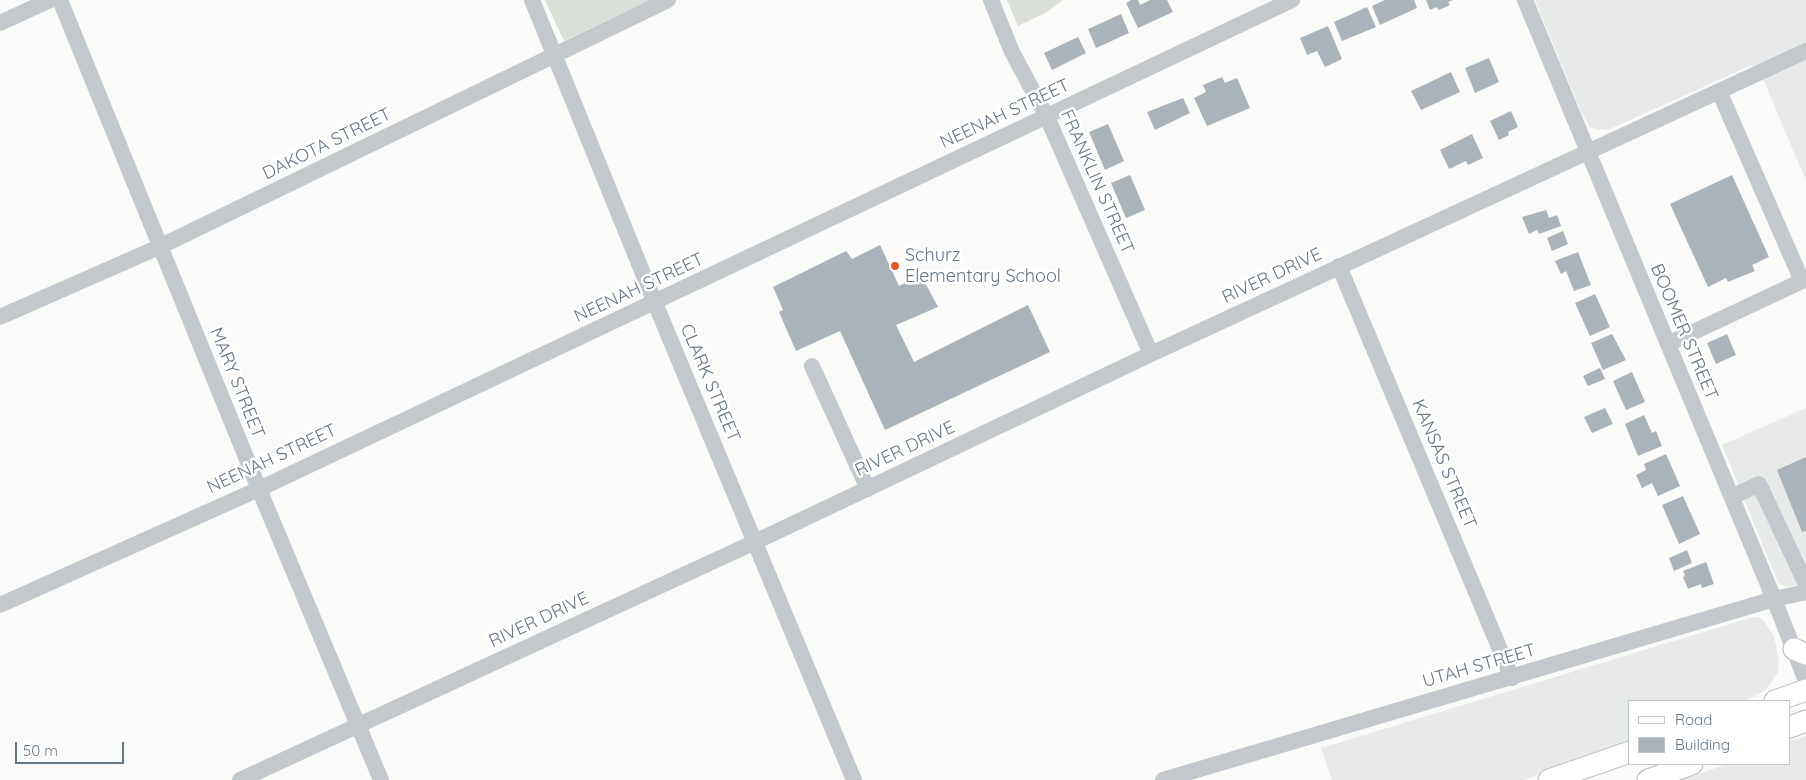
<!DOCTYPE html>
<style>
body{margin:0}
#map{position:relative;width:1806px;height:780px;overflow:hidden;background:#fafaf8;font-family:Quicksand,sans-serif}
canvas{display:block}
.legend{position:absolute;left:1628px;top:700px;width:162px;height:65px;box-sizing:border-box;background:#fff;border:1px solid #c1c8cd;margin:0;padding:6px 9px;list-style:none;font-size:15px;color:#657683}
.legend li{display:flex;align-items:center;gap:10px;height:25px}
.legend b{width:25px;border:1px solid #c1c8cd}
.scale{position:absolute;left:15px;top:742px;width:109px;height:22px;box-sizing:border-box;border:2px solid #657683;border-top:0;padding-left:6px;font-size:15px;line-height:18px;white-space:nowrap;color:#657683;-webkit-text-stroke:4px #fff;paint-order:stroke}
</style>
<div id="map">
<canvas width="1806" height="780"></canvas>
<ul class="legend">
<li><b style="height:6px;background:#fff"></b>Road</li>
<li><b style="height:14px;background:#aab3b9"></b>Building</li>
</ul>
<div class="scale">50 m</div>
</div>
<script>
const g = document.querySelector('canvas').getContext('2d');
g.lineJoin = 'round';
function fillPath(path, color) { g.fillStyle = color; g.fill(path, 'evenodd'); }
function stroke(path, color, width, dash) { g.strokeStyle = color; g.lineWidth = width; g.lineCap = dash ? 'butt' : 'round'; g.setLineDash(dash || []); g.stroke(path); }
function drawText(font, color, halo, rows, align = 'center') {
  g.font = font + ' Quicksand,sans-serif'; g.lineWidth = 5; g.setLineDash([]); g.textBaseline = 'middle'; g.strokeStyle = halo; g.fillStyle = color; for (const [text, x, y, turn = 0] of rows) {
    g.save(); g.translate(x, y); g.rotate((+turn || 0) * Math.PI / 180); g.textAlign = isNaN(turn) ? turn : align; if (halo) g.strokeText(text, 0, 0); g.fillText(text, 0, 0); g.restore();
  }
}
const built = new Path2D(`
 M1535 0H1806V181L1764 81 1752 65 1610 129 1597 130 1590 127 1581 112Z
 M1806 408V584L1787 587 1779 583 1775 575 1722 445Z
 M1759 617 1764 621 1774 636 1779 661 1778 672 1766 690 1747 700 1630 701V742L1524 780H1332L1321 748 1750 618Z
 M1806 736V780H1682L1727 764H1790V741Z`);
const green = new Path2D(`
 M545 0H651L564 41Z
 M1007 0H1063L1047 12 1018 26Z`);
const building = new Path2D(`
 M1131 0H1138L1140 5 1150 0H1167L1173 12 1138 28 1126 3Z
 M1385 0H1414L1417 8 1380 25 1372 6Z
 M1426 0H1453L1448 2 1450 5 1439 10 1437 7 1430 10Z
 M1367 7 1376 27 1342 41 1334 22Z
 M1121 14 1129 33 1096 48 1088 29Z
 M1328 26 1342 59 1325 67 1317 51 1307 55 1300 38Z
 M1078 37 1086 53 1052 70 1044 53Z
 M1489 58 1499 82 1475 93 1465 68Z
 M1451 72 1460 92 1421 110 1411 91Z
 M1222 77 1225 83 1237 78 1250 108 1207 126 1194 98 1206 92 1203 85Z
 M1183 98 1190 113 1155 130 1147 112Z
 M1511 111 1518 127 1508 132 1509 135 1499 140 1490 121Z
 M1108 124 1124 161 1105 170 1089 132Z
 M1472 134 1483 158 1468 165 1466 161 1449 169 1440 150Z
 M1130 175 1145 210 1126 218 1111 183Z
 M1732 175 1769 257 1752 265 1755 271 1728 282 1726 278 1708 287 1670 204Z
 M1546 210 1549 218 1557 215 1561 226 1539 234 1537 230 1529 234 1522 217Z
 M1563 231 1568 244 1552 251 1547 238Z
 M880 245 899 286 921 275 938 307 896 325 914 362 1028 305 1050 352 885 430 840 331 796 351 779 312 783 310 773 287 846 251 852 259Z
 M1578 252 1591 285 1574 291 1566 271 1561 274 1555 261Z
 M1595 294 1610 327 1590 336 1575 303Z
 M1612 334 1626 360 1603 370 1591 343Z
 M1727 334 1736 355 1716 364 1707 343Z
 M1600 368 1605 379 1588 386 1583 376Z
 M1632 372 1645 402 1626 410 1613 381Z
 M1605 408 1613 424 1592 433 1584 417Z
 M1644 415 1652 433 1656 431 1662 446 1638 456 1625 424Z
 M1666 454 1680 486 1658 496 1652 483 1642 488 1636 475 1646 470 1644 464Z
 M1806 457V531L1802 532 1777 470Z
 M1683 496 1700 534 1679 544 1662 505Z
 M1687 550 1692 563 1674 571 1669 558Z
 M1706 562 1714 584 1702 588 1701 584 1688 589 1683 577 1685 576 1683 571Z`);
const minor = new Path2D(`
 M60 0 259 489 381 780
 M532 0 655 303 854 780
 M991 0 1012 52 1047 117 1151 354
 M1525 0 1774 599 1806 681
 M0 23 50 0
 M1339 266 1512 678
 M0 317 159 247 668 0
 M1668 344 1802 281 1719 91
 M812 366 868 489
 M1732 497 1759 484 1806 584
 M0 605 259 489 1292 0
 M240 780 755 542 1151 354 1806 51
 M1163 780 1774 599 1806 592`);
const major = new Path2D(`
 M1794 649 1806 654
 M1775 701 1806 690
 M1790 727 1806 721
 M1549 780 1630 752
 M1648 780 1692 764`);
const markers = [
 [895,266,5,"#e4572e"]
];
const streetNames = [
 ["NEENAH STREET",1005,114,-25],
 ["DAKOTA STREET",327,144,-26],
 ["FRANKLIN STREET",1097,182,66],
 ["RIVER DRIVE",1272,276,-25],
 ["NEENAH STREET",639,288,-25],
 ["BOOMER STREET",1684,332,67],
 ["MARY STREET",237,383,68],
 ["CLARK STREET",710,383,67],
 ["RIVER DRIVE",905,449,-25],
 ["NEENAH STREET",272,459,-25],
 ["KANSAS STREET",1444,464,67],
 ["RIVER DRIVE",539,620,-25],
 ["UTAH STREET",1479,666,-16]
];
const poiNames = [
 ["Schurz",905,256],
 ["Elementary School",905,277]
];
fillPath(built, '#e8e9e9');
fillPath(green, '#dadfd7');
fillPath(building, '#aab3b9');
stroke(major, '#b5babe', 23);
stroke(minor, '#c3c8cc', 16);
stroke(major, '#fff', 21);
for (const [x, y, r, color] of markers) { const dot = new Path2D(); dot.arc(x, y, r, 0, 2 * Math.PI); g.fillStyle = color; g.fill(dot); stroke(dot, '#fff', 2); }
drawText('18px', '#657683', '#fff', streetNames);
drawText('18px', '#657683', '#fff', poiNames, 'left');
</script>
